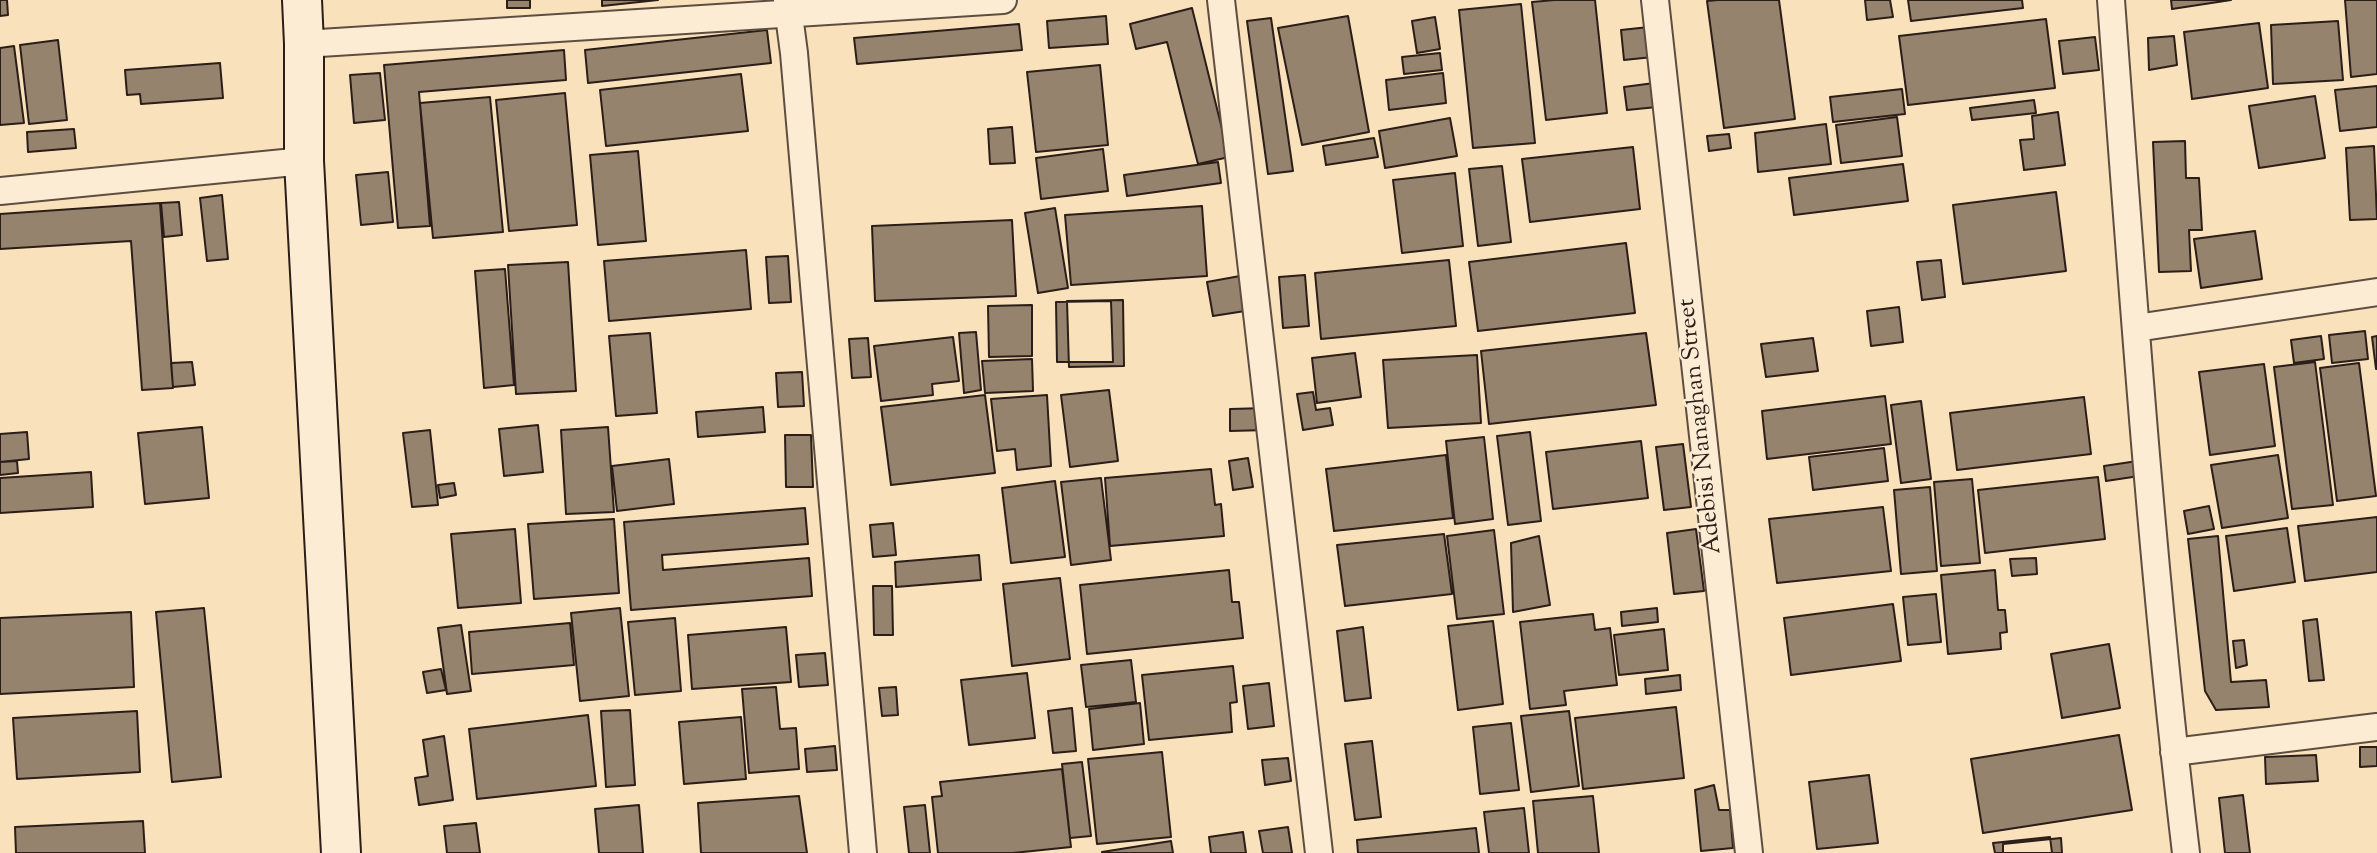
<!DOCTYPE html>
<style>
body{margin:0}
canvas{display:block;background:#f9e2bb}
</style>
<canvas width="2377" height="853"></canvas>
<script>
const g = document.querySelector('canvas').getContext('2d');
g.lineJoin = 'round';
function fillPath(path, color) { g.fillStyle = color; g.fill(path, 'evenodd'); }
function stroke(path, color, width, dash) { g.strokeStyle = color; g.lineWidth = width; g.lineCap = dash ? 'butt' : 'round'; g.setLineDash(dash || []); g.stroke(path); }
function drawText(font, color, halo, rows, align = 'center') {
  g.font = font + ' "Sorts Mill Goudy",serif'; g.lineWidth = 5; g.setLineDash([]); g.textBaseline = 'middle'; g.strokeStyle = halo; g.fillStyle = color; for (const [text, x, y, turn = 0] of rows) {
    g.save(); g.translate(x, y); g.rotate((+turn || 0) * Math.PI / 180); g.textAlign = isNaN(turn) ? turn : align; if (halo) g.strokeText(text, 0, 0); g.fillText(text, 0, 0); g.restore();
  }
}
const building = new Path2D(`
 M0 0H7L8 15 0 16Z
 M507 0H530V8H507Z
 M602 0H658L602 6Z
 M1554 0H1595L1607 113 1546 120 1532 2Z
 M1718 0H1779L1795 119 1724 128 1707 1Z
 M1865 0H1890L1893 17 1867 20Z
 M1908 0H2022L2023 8 1911 21Z
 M2171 0H2231L2172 9Z
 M2345 0H2377V74L2351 77Z
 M1521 4 1535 143 1473 148 1459 10Z
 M1192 8 1229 157 1198 164 1167 42 1136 49 1130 24Z
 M1106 16 1108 44 1049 48 1047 21Z
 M1348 16 1369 132 1302 145 1278 28Z
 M1435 17 1440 49 1417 53 1412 21Z
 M1271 18 1293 171 1268 174 1247 21Z
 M2046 19 2055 88 1908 105 1899 36Z
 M2338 21 2343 80 2273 84 2271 25Z
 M2259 23 2268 88 2192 99 2184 32Z
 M1019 24 1022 50 857 64 854 38Z
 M1649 27 1653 57 1624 60 1621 30Z
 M767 30 771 63 588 83 585 50Z
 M2174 36 2177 65 2149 70 2148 38Z
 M2095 37 2099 70 2063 74 2059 41Z
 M58 40 67 120 29 124 20 45Z
 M14 46 24 123 0 125V48Z
 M564 50 566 80 419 92 430 226 398 228 384 65Z
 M1440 53 1442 70 1404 74 1402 57Z
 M220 63 223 98 141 104 140 94 127 95 125 70Z
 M1100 65 1108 145 1036 152 1027 72Z
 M380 73 385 120 354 123 350 75Z
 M1443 73 1446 103 1389 110 1386 80Z
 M741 74 748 131 606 146 600 90Z
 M1654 83 1657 107 1627 110 1624 87Z
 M2377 86V127L2340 131 2335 90Z
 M1902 89 1905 114 1833 122 1830 97Z
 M565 93 577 225 509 231 496 100Z
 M2315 96 2325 158 2259 168 2249 106Z
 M490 97 503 232 433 238 420 103Z
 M2034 100 2036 113 1972 120 1970 108Z
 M2058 112 2065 165 2024 170 2020 140 2034 139 2032 116Z
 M1897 117 1902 156 1841 163 1836 125Z
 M1450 118 1457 156 1385 168 1379 131Z
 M1826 124 1831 164 1758 172 1755 133Z
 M1012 127 1015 163 990 164 988 129Z
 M74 129 76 148 28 152 27 132Z
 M1729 134 1731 148 1709 151 1707 136Z
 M1374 138 1378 157 1326 165 1323 146Z
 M2185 141 2186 178H2199L2202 230H2189L2191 271 2159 272 2153 142Z
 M2374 146 2377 219 2350 220 2346 148Z
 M1633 147 1640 209 1530 222 1522 159Z
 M1103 149 1108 191 1041 199 1036 158Z
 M638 151 646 241 598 245 590 155Z
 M1218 162 1221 183 1127 196 1124 175Z
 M1903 164 1908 201 1794 215 1789 178Z
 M1502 166 1511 242 1478 246 1469 169Z
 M388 172 393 222 361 225 356 175Z
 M1455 173 1463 246 1402 253 1393 180Z
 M2056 192 2066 271 1963 284 1953 205Z
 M222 195 228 259 207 261 200 198Z
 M179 202 182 235 164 237 161 203Z
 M160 203 173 388 142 390 131 241 0 249V214Z
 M1202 206 1207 276 1071 285 1065 215Z
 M1055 208 1068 288 1038 293 1025 213Z
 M1012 220 1016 296 875 301 872 226Z
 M2255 231 2262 279 2201 288 2194 239Z
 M1626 243 1635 313 1478 331 1469 262Z
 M746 250 751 309 609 321 604 261Z
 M788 256 791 302 769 303 766 257Z
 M1449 260 1456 326 1321 339 1315 273Z
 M1941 260 1945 297 1922 300 1917 262Z
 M568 262 576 391 516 394 508 265Z
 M505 269 514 385 484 388 475 271Z
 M1305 275 1309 326 1283 328 1279 277Z
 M1240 276 1245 311 1213 316 1207 282Z
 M1123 300 1124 366 1069 367 1067 301Z
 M1111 301 1113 362H1057L1056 302Z
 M1032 305V356L989 357 988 306Z
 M1899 307 1903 342 1871 346 1867 311Z
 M2365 331 2368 359 2332 363 2329 335Z
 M976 332 981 390 964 393 959 333Z
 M650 333 657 413 616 416 609 336Z
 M1646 333 1656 405 1489 424 1481 351Z
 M2321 336 2324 359 2294 363 2291 340Z
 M2377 336V369H2376L2372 337Z
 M953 337 959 381 932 384 933 395 881 401 874 346Z
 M868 338 871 377 852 378 849 339Z
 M1813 338 1818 371 1766 377 1761 344Z
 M1355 353 1361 397 1317 403 1312 358Z
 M1477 355 1481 423 1388 428 1383 360Z
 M1032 359 1033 391 985 393 982 361Z
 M192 362 195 385 173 387 171 363Z
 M2315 362 2333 505 2292 509 2274 367Z
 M2359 363 2376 496 2337 501 2320 368Z
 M2264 364 2275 446 2210 455 2199 372Z
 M802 372 804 406 778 407 776 373Z
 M1109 390 1118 461 1070 467 1061 395Z
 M1313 392 1316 410 1330 408 1333 425 1303 430 1297 394Z
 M985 395 995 473 891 485 881 407Z
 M1047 395 1051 466 1017 470 1015 449 997 451 991 399Z
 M1885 396 1891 444 1767 459 1762 411Z
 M2084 397 2091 454 1957 470 1950 413Z
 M1921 401 1931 479 1901 483 1891 405Z
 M763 407 765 432 698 437 696 412Z
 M1267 408V430L1230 431V409Z
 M538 425 543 472 504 476 499 429Z
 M202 427 209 498 145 504 138 433Z
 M608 427 614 512 566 514 561 430Z
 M430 430 438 505 412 507 403 433Z
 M27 432 29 459 0 462V434Z
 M1530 432 1541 521 1508 525 1497 436Z
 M785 435H811L813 487H786Z
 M1484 437 1493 519 1455 524 1446 441Z
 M1641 441 1648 498 1553 509 1546 452Z
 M1683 444 1691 507 1664 510 1656 447Z
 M1884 448 1888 481 1813 490 1809 457Z
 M1446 455 1453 518 1334 531 1326 469Z
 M2278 455 2288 518 2222 528 2211 465Z
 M1248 458 1253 487 1233 490 1229 461Z
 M669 459 674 504 617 511 612 466Z
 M2144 460 2146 475 2106 481 2104 466Z
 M17 461 18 473 0 475V462Z
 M1211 469 1215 505 1221 504 1224 536 1110 546 1105 478Z
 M91 472 93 507 0 513V478Z
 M2098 477 2105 539 1985 553 1978 490Z
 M1101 478 1111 560 1071 565 1061 482Z
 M1972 479 1980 563 1941 566 1934 482Z
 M1055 481 1065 557 1011 563 1002 488Z
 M454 483 456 495 440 498 438 485Z
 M1930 487 1937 571 1901 574 1894 490Z
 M2209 506 2214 529 2188 534 2184 511Z
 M1883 507 1891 571 1777 583 1769 519Z
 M805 508 808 544 662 555 663 570 809 558 812 596 631 610 624 522Z
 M2377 517V572L2305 581 2298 526Z
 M614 519 619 593 534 599 528 524Z
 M893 523 896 555 873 557 870 525Z
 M2287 528 2295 582 2234 591 2226 536Z
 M515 529 521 603 458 608 451 534Z
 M1696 529 1704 591 1674 594 1667 533Z
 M1494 530 1504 614 1457 619 1447 536Z
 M1444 534 1452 594 1345 606 1337 545Z
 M1539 536 1550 605 1513 612 1511 543Z
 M2218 536 2231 682 2266 680 2269 707 2216 710 2205 691 2188 539Z
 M979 555 981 580 896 587 895 562Z
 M2036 558 2037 574 2012 576 2010 559Z
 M1229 570 1232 602H1239L1243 638 1087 654 1080 585Z
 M1995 570 1998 610H2005L2007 632 2000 633 2001 649 1948 654 1941 575Z
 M1060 578 1070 659 1012 666 1003 584Z
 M873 586H892L893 635H874Z
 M1936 594 1941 642 1908 645 1903 597Z
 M1893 604 1901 661 1791 675 1784 618Z
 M204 608 221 777 172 782 156 612Z
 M620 608 629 696 580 701 571 613Z
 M1657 608 1658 622 1622 626 1621 612Z
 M131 612 134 687 0 694V618Z
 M1593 614 1595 630 1610 628 1617 685 1564 691 1566 705 1530 709 1520 622Z
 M675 618 681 691 635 695 628 622Z
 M2317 619 2324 680 2309 681 2303 621Z
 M1493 621 1503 704 1458 710 1448 626Z
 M570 623 574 665 472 674 469 632Z
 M461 625 471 691 447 694 438 628Z
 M786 627 791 682 692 689 688 635Z
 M1363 627 1371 698 1345 701 1337 631Z
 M1664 629 1668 670 1619 675 1614 635Z
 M2244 640 2247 665 2236 668 2233 641Z
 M2109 644 2120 708 2062 718 2051 654Z
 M825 653 828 685 799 687 796 655Z
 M1131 660 1136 702 1086 707 1081 665Z
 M1233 666 1237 702 1230 703 1232 732 1149 740 1142 675Z
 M441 669 446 690 427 693 423 672Z
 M1027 673 1035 738 969 745 961 680Z
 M1680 675 1681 690 1646 694 1645 679Z
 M1269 683 1274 726 1248 729 1243 686Z
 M776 687 780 729 796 728 799 769 749 773 742 689Z
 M896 687 898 715 882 716 879 688Z
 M1140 703 1144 744 1093 750 1089 709Z
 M1676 707 1684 778 1583 789 1575 718Z
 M1072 708 1076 751 1053 753 1048 711Z
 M630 710 635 785 606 787 601 711Z
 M137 711 140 772 17 779 13 718Z
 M1569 711 1579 786 1531 792 1521 716Z
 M588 715 596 786 477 799 469 729Z
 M741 717 746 779 684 784 679 722Z
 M1511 723 1519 790 1480 794 1473 727Z
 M2119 735 2132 810 1983 833 1971 759Z
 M444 736 453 800 419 805 415 778 428 776 423 740Z
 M1372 741 1381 817 1355 820 1345 744Z
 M835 746 837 770 807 772 805 749Z
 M2360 747H2377V766L2360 767Z
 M1162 752 1171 837 1097 844 1088 759Z
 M2316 755 2318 781 2266 784 2265 757Z
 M1288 758 1291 781 1265 785 1262 760Z
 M1082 762 1091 836 1070 838 1062 764Z
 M1062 769 1071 847 1013 853H938L932 797 942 796 940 782Z
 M1869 775 1878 843 1817 849 1809 782Z
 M1714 785 1719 810H1730L1733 848 1701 851 1695 790Z
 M2243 795 2250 853H2225L2219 798Z
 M799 796 807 853H701L698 803Z
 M1593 796 1599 853H1538L1533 801Z
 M639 805 643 853H599L595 809Z
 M925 805 930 853H909L904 807Z
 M1524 808 1529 853H1489L1484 812Z
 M143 821 145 853H16L15 827Z
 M476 823 480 853H447L444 826Z
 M1288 827 1292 853H1263L1259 831Z
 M1476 828 1479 853H1358L1357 840Z
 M1243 832 1246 853H1211L1209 837Z
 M2050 837 2052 853H1995L1993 843Z
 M2061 838 2062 853H2003V844Z
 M1171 841 1173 853H1102V852Z`);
const street = new Path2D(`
 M787 0 794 53 863 853
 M1221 0 1319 853
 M1655 0 1749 853
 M2111 0C2132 284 2152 570 2186 853
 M304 44 1003 0
 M0 191 304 161
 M2136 328 2377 292
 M2174 752 2377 727`);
const secondary = new Path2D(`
 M302 0 304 44V161L341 853`);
const streetNames = [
 ["Adebisi Nanaghan Street",1702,426,-96]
];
fillPath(building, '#96836d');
stroke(building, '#2b1d18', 2);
stroke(street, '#5e4e41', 30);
stroke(secondary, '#2b1d18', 42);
stroke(street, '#fbecd3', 26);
stroke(secondary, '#fbecd3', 38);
drawText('24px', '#2b1d18', '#fbecd3', streetNames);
</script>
